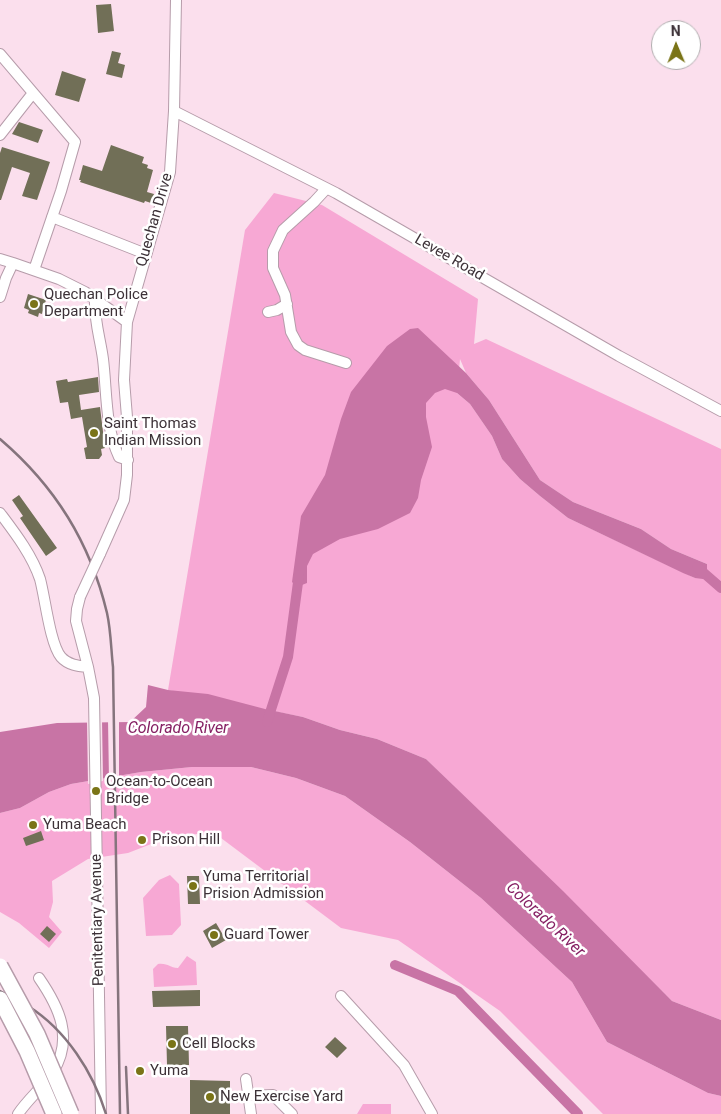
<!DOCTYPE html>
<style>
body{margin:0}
#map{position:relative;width:721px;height:1114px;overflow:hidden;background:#fbdfed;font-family:Roboto,sans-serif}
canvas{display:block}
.north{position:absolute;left:651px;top:20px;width:50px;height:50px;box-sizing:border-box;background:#fff;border:1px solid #b1adaf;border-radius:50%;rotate:359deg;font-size:14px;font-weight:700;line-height:20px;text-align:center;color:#3d3238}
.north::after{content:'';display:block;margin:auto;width:18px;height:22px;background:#7a7417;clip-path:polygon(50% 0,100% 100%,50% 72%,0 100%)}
</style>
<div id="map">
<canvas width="721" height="1114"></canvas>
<div class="north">N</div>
</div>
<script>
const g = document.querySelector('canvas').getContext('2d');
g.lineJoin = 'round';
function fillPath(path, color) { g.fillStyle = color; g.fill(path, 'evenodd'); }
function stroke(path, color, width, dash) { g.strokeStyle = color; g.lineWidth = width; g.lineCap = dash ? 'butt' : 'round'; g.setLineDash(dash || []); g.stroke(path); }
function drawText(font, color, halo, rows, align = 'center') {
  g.font = font + ' Roboto,sans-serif'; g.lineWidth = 5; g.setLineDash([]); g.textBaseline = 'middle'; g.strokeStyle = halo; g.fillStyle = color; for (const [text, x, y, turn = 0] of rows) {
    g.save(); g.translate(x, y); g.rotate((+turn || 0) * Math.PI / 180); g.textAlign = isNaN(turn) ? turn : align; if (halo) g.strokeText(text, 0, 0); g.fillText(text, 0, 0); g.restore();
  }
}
const green = new Path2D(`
 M274 193 322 205 478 299 474 344 486 339 721 449V1020L672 1001 426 759 377 739 340 730 303 717 168 690 245 230ZM460 359 466 373 489 400 540 480 573 502 641 529 671 549 707 564 695 578 568 518 540 496 520 479 502 459 492 436 470 404 457 393Z
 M192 767H251L296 778 345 796 410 842 481 898 572 982 607 1042 708 1093 721 1096V1114H603L500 1011 398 940 341 928 217 835 216 843 197 834 164 839 128 853 88 859 52 881 53 902 49 917 62 932 49 948 19 923 0 912V813L20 808 49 792 71 784 141 772Z
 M170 875 179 884 181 925 172 935 146 936 143 898 159 880Z
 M187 956 196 962 197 985 154 987 153 969 158 964C169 963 169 968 178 968Z
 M363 1104H391V1114H357Z`);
const water = new Path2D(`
 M418 328 466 373 489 400 540 480 573 502 641 529 671 549 707 564V574L703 579 695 578 683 573 568 518 540 496 520 479 502 459 492 436 470 404 457 393 445 389 435 393 426 403V417L432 447 421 480 418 498 410 513 378 529 340 539 313 554 307 566V583L297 587 292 582 301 516 325 475 341 419 351 392 387 346 410 329Z
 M148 685 168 690 208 694 265 709 303 717 340 730 377 739 426 759 563 891 672 1001 721 1020V1096L708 1093 607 1042 572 982 481 898 410 842 345 796 296 778 251 767H192L141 772 71 784 49 792 20 808 0 813V732L57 723 130 722 146 707Z`);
const pier = new Path2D(`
 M119 719V778L109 780 108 720Z
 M87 720H102L103 781 88 784Z`);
const canal = new Path2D(`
 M697 567 721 588
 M267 722 288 657 299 575
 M395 965 458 991 578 1114`);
const building = new Path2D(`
 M111 4 114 31 98 33 96 5Z
 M112 51 121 53 118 63 125 65 122 78 106 74Z
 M62 71 86 79 79 102 55 95Z
 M19 122 43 130 38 143 12 134Z
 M111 145 144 157 142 163 148 165 147 168 153 170 147 192 154 194 151 203 145 201 144 203 80 182 81 180H79L83 165 102 171Z
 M2 147 50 162 37 200 22 196 30 173 12 167 1 200H0V153Z
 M28 294 46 300 42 314 39 313 38 317 28 313 29 310 24 308Z
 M98 377 99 392 79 395 81 410 100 407 105 448 101 449 102 455 99 459H86L84 448 87 447 82 417 71 419 68 402 60 403 56 381 67 379 68 382Z
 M19 495 57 548 46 556 20 518 23 516 12 500Z
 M41 831 44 840 26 846 23 838Z
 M187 876H199L200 904H188Z
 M216 923 226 940 212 948 203 931Z
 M47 926 56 934 49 942 40 934Z
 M200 990V1006L153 1007 152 991Z
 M166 1026H188L189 1065H167Z
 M335 1037 347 1048 337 1058 325 1047Z
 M190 1080 230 1081V1114H190Z`);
const minor = new Path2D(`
 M0 54 75 142 61 191 34 270
 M174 111 336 193 619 356 721 411
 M0 135 33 93
 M326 189 314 202 283 230 273 251V268L285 295 291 332 298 345 305 350 346 363
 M52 217 146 254
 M0 259 13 263
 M0 297 6 278 13 263 59 279 85 292 127 322
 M95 298C94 321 100 337 103 359 107 392 105 427 119 457L128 460
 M268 312 277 310 287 304
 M0 513C15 533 32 555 40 579 45 597 50 644 61 657 68 665 78 666 88 667
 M100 554 124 500 127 475V417L124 380 127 322 170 172 174 111 176 0
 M80 597 77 609 76 621 88 667 94 698 101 1114
 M341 996 404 1065 432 1114
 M246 1079 251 1114
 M248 1096 273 1095 292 1114
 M18 1114C28 1099 43 1087 53 1072 74 1038 59 1007 39 978`);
const rail = new Path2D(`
 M0 439C55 486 90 542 107 613 111 631 111 649 113 667L120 1114
 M0 991C9 996 19 1000 28 1006 66 1030 93 1072 106 1114
 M126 1067 128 1114`);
const minorBridge = new Path2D(`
 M80 597 100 554`);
const highwayBridge = new Path2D(`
 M0 966 37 1034 71 1114
 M0 999 27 1051 54 1114`);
const markers = [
 [34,304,5,"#7a7417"],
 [94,433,5,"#7a7417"],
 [96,791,5,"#7a7417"],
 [33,825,5,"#7a7417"],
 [142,840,5,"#7a7417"],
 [193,886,5,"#7a7417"],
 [214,935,5,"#7a7417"],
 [172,1044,5,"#7a7417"],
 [140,1071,5,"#7a7417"],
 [210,1097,5,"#7a7417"]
];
const streetNames = [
 ["Quechan Drive",155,220,-74],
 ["Levee Road",449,258,30],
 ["Penitentiary Avenue",98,920,-91]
];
const poiNames = [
 ["Quechan Police",44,295],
 ["Department",44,312],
 ["Saint Thomas",104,424],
 ["Indian Mission",104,441],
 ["Ocean-to-Ocean",106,782],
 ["Bridge",106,799],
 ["Yuma Beach",43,825],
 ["Prison Hill",152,840],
 ["Yuma Territorial",203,877],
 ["Prision Admission",203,894],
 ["Guard Tower",224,935],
 ["Cell Blocks",182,1044],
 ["Yuma",150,1071],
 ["New Exercise Yard",220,1097]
];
const waterNames = [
 ["Colorado River",178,729],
 ["Colorado River",545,920,43]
];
fillPath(green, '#f7a8d4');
fillPath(water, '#c874a5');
fillPath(pier, '#fbdfed');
stroke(canal, '#c874a5', 10);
fillPath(building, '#716f57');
stroke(minor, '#b69caa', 12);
stroke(minor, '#fff', 10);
stroke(rail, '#85747d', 2.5);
stroke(minorBridge, '#b69caa', 12, []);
stroke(highwayBridge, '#b69caa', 18, []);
stroke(minorBridge, '#fff', 10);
stroke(highwayBridge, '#fff', 15);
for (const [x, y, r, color] of markers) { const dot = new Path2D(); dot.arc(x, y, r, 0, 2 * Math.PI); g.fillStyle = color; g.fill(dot); stroke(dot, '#fff', 2); }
drawText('15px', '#3d3238', '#fff', streetNames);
drawText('15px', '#3d3238', '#fff', poiNames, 'left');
drawText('italic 16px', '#862164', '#fff', waterNames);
</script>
